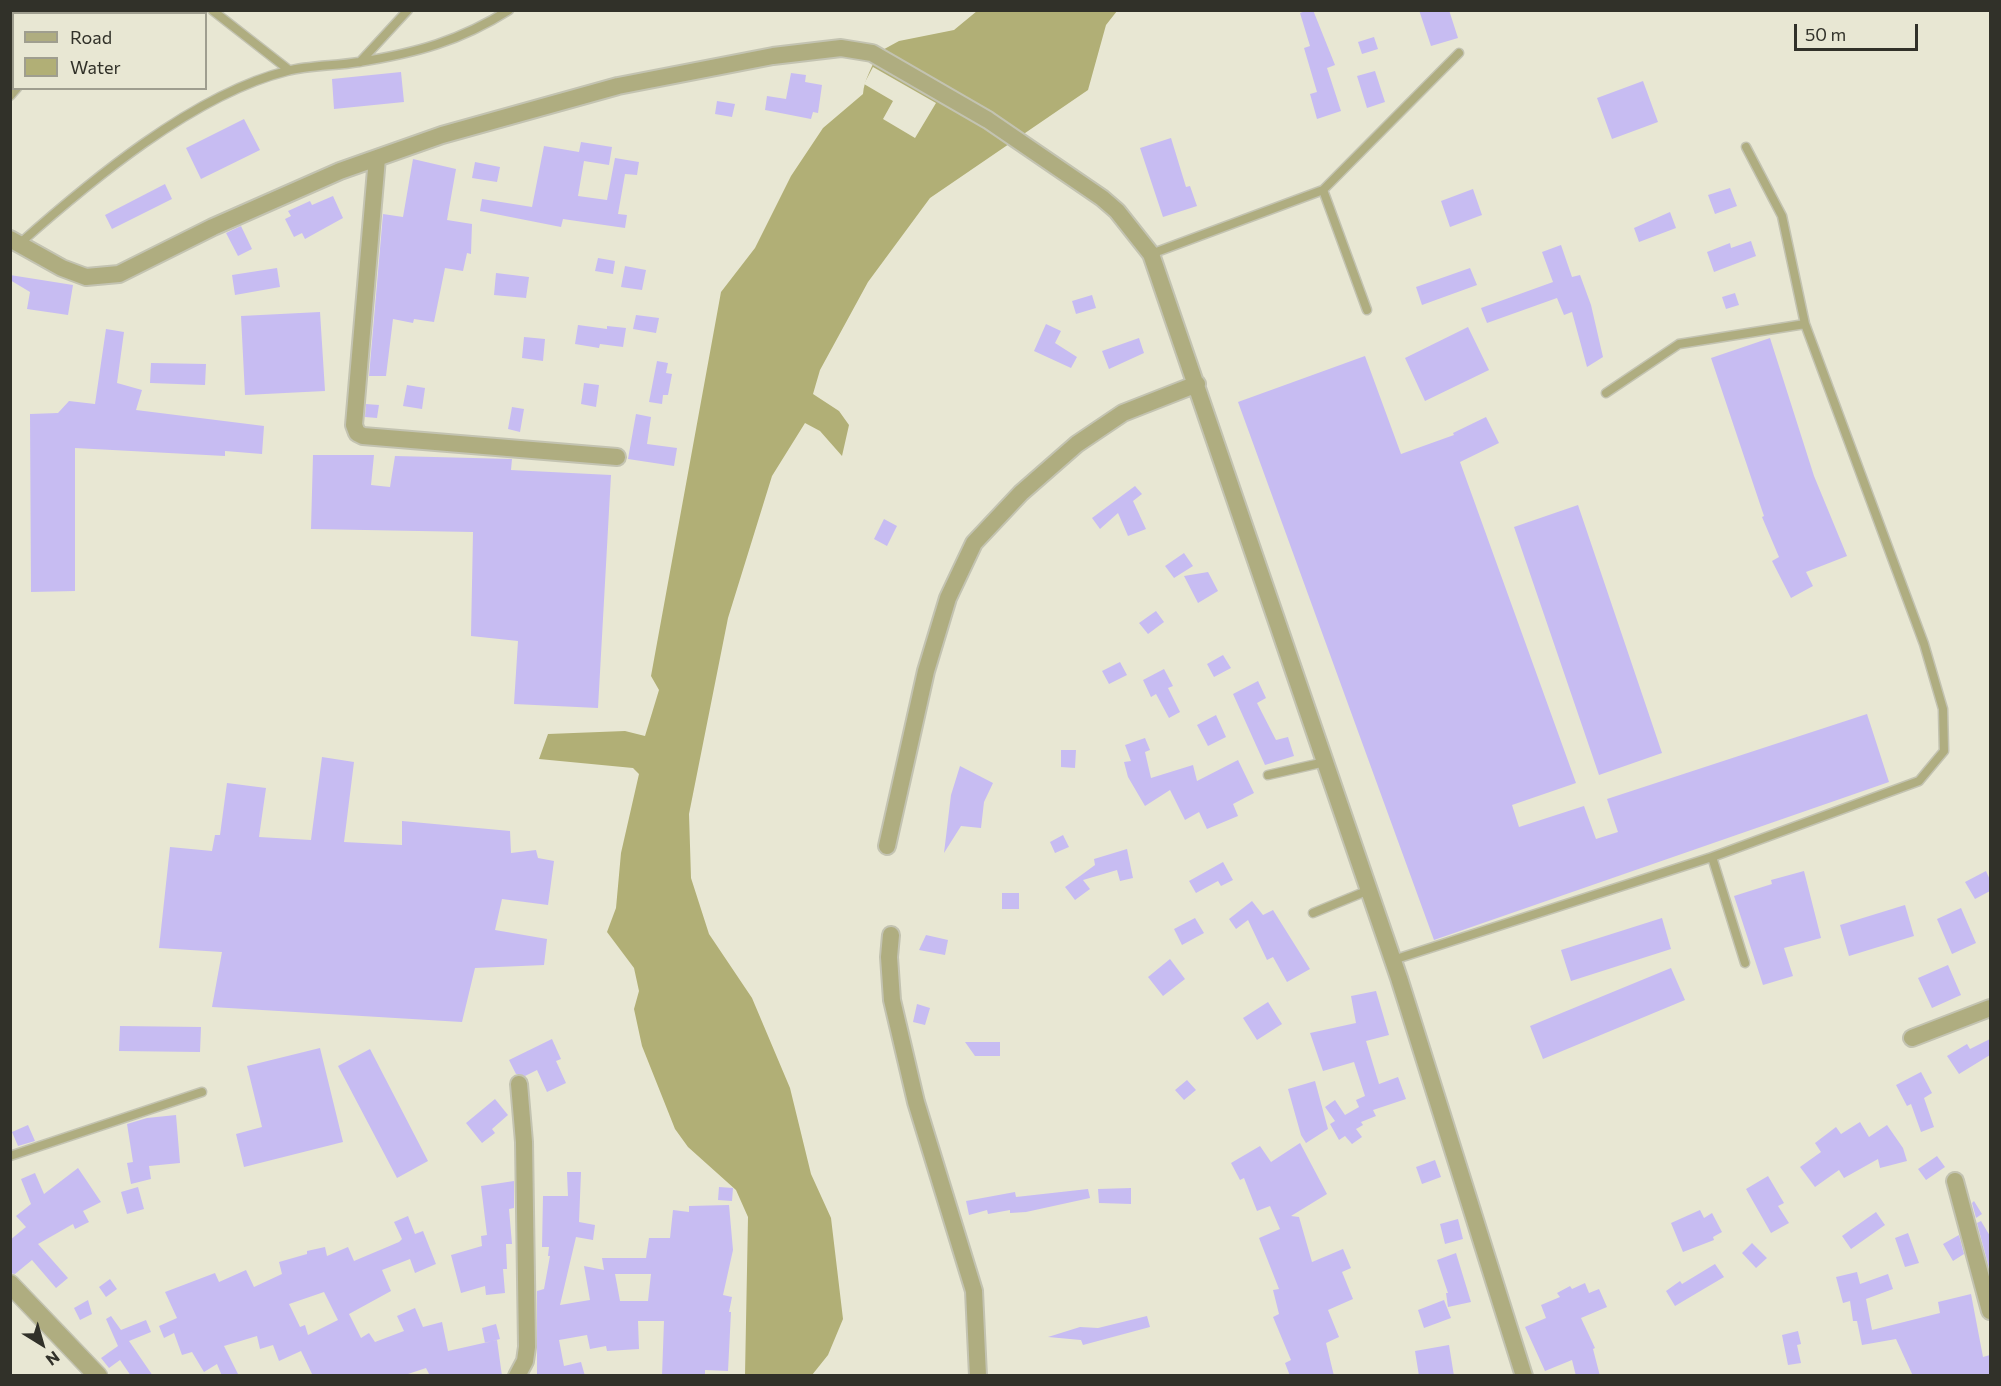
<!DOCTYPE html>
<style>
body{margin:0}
#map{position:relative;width:2001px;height:1386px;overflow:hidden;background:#e8e7d3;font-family:Commissioner,sans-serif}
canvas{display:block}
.frame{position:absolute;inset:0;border:12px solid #313129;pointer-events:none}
.legend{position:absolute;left:12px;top:12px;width:195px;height:78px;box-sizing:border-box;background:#e8e7d3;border:2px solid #9f9e8f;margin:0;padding:8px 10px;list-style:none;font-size:18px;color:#313129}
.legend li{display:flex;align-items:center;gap:12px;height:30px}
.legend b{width:30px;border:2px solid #9f9e8f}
.north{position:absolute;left:12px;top:1314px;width:60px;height:60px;-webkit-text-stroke:4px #e8e7d3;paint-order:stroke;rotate:143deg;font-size:16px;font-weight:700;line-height:24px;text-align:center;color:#313129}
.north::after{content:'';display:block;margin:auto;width:21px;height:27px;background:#313129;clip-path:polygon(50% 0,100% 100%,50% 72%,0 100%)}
.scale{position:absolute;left:1794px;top:24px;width:124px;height:27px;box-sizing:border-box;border:3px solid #313129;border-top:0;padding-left:8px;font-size:18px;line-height:21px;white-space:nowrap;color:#313129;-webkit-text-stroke:4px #e8e7d3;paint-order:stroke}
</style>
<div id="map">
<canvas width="2001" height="1386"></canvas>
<div class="frame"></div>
<ul class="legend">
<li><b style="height:8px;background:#afad80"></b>Road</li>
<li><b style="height:16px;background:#b1af76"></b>Water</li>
</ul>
<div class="north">N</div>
<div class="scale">50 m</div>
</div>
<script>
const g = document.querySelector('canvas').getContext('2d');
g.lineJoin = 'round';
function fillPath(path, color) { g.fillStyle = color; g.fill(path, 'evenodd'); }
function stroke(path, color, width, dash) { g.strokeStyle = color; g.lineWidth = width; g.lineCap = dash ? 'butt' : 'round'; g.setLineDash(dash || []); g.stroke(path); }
const water = new Path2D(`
 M977 11H1117L1106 25 1088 90 930 198 868 282 820 370 813 394 839 411 849 425 842 456 820 431 805 423 772 476 728 618 689 814 691 878 709 934 752 998 790 1088 811 1174 831 1218 843 1319 828 1355 812 1375H745L748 1217 736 1190 688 1147 675 1129 642 1046 634 1009 639 991 634 968 607 932 616 908 621 853 639 774 633 768 539 759 548 734 625 731 645 736 659 690 651 676 721 292 755 248 791 176 823 128 863 94C864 79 873 67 877 53L899 41 954 30Z`);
const pier = new Path2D(`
 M873 67 936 103 915 138 883 119 893 101 864 84Z`);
const building = new Path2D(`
 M1308 10H1313L1335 65 1327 68 1341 111 1317 119 1310 94 1317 92 1304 48 1310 46 1300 13Z
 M1419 10H1449L1458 38 1431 46Z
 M1374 37 1378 49 1362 54 1358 42Z
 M1375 71 1385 102 1367 108 1357 76Z
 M401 72 404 102 334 109 332 79Z
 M791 73 806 75 805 82 822 85 818 113 813 112 811 119 765 110 767 96 786 99Z
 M1643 81 1658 122 1612 139 1597 98Z
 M717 101 735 104 732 117 715 114Z
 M244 119 260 150 201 179 186 148Z
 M1171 138 1186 187 1190 186 1197 206 1163 217 1140 148Z
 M581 142 612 147 609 165 584 161 578 196 607 200 615 158 639 162 637 175 625 174 618 214 627 215 625 228 563 219 561 227 480 211 482 199 532 207 544 146 579 152Z
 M413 159 456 169 447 220 472 224 471 254 467 253 463 271 445 268 434 322 414 319 413 323 393 319 386 376H369L383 214 403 217Z
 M475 162 500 167 497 182 472 178Z
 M165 184 172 199 112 229 105 215Z
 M1730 188 1737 206 1715 214 1708 195Z
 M1473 189 1482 215 1450 227 1441 201Z
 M333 196 343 218 305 239 302 233 294 237 285 219 291 216 288 211 310 201 312 205Z
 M1670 212 1676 228 1639 242 1634 228Z
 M241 226 252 249 238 256 226 233Z
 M1751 241 1756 256 1714 272 1707 252 1730 243 1731 248Z
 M1561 245 1572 277 1580 275 1591 305 1603 357 1587 367 1572 312 1564 315 1557 298 1487 323 1481 308 1553 282 1542 252Z
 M598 258 615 261 613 274 595 271Z
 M625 266 646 270 642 290 621 287Z
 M277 268 280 287 235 295 232 275Z
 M1470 268 1477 285 1422 305 1416 287Z
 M496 273 529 277 526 298 494 295Z
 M10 275 73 285 68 315 27 309 30 292 10 280Z
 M1735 293 1739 305 1726 309 1722 297Z
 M1092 295 1096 308 1076 314 1072 301Z
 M320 312 325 391 245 395 241 316Z
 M636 315 659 318 656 333 633 329Z
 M1046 324 1061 331 1055 343 1077 357 1071 368 1034 351Z
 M578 325 607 329V326L626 328 623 347 600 344 599 348 575 344Z
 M1468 327 1489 370 1425 401 1405 358Z
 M106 329 124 332 117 383 142 390 136 410 264 426 262 454 225 451V456L75 448V591L31 592 30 414 58 413 69 401 95 404Z
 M524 337 545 339 543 361 522 358Z
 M1139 338 1144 353 1109 369 1102 351Z
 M1770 338 1814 476 1847 556 1806 572 1813 586 1791 598 1772 561 1779 557 1762 517 1764 516 1711 358Z
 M1365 356 1401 454 1454 435 1453 433 1486 417 1499 443 1460 462 1576 783 1512 805 1519 827 1584 806 1596 839 1618 832 1607 799 1867 714 1889 782 1434 940 1238 402Z
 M657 361 668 363 666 373 672 374 668 395H663L662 404 649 402Z
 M151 363 206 364 205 385 150 383Z
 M584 383 599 385 596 407 581 404Z
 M407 385 425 388 422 409 403 406Z
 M366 404 379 405 377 418 365 417Z
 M512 407 524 409 520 432 508 429Z
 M636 414 651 417 647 444 677 448 674 466 628 459Z
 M313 455H374L371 485 390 487 395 456 512 459 511 470 611 475 598 708 514 704 518 641 471 636 473 532 311 529Z
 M1135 486 1142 494 1133 501 1146 529 1128 536 1118 513 1100 529 1092 518Z
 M1578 505 1662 753 1599 775 1514 527Z
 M884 519 897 526 887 546 874 539Z
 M1184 553 1193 566 1174 578 1165 566Z
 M1208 572 1218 591 1198 603 1184 576Z
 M1156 611 1164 622 1148 634 1139 623Z
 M1223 655 1231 668 1214 677 1207 664Z
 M1120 662 1127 675 1109 684 1102 671Z
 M1164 669 1173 686 1168 688 1180 712 1169 718 1156 694 1151 697 1143 680Z
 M1258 681 1266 698 1257 703 1276 740 1288 737 1294 756 1265 765 1233 694Z
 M1216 715 1226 737 1208 746 1197 725Z
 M1145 738 1150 750 1145 752 1151 778 1193 765 1197 781 1238 760 1254 793 1233 804 1238 816 1207 829 1199 812 1185 820 1170 790 1145 806 1128 777 1124 762 1131 761 1125 745Z
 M1061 750H1076L1075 768 1061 767Z
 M322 757 354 762 344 842 402 845V821L510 831 511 853 536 850 538 858 554 861 548 905 502 899 495 930 547 939 544 965 475 968 462 1022 212 1007 222 952 159 948 170 847 212 851 215 835H220L227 783 266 788 259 837 311 840Z
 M960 766 993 783 984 802 981 828 961 826 944 853 951 795Z
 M1063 835 1069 847 1055 853 1050 842Z
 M1127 849 1133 878 1120 881 1117 870 1083 880 1090 889 1075 900 1065 887 1095 865 1094 859Z
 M1223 862 1233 880 1221 886 1218 881 1196 893 1189 881Z
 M1804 871 1821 938 1784 948 1793 976 1763 985 1734 896 1772 884 1771 880Z
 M1986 871 1990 880V891L1975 899 1965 882Z
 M1002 893H1019V909H1002Z
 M1252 901 1263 915 1273 910 1310 969 1287 982 1273 957 1267 960 1248 920 1236 929 1229 919Z
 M1905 905 1914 936 1849 956 1840 925Z
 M1961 908 1976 943 1952 954 1937 919Z
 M1195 918 1204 933 1182 945 1174 929Z
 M1662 918 1671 949 1571 981 1561 950Z
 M926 935 948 940 945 955 919 950Z
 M1170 959 1185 979 1163 996 1148 977Z
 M1948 965 1961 995 1932 1008 1918 978Z
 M1671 968 1685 1000 1543 1059 1530 1026Z
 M1376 991 1389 1035 1366 1041 1379 1084 1398 1077 1406 1099 1373 1110 1376 1116 1361 1122 1363 1125 1356 1129 1362 1137 1352 1144 1345 1136 1339 1140 1330 1124 1335 1121 1325 1107 1335 1100 1345 1115 1359 1107 1356 1100 1365 1096 1354 1062 1323 1071 1310 1033 1356 1023 1351 996Z
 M1268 1002 1282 1024 1257 1040 1243 1018Z
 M917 1004 930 1008 925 1025 913 1022Z
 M120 1026 201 1027 200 1052 119 1051Z
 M552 1039 561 1059 556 1061 566 1083 547 1092 537 1070 525 1076 516 1074 509 1060Z
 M1990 1039V1055L1959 1074 1947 1056 1967 1044 1970 1049Z
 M965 1042H1000V1056H975Z
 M320 1048 343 1142 244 1167 236 1134 262 1127 247 1066Z
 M370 1049 428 1161 397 1178 338 1066Z
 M1921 1072 1932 1093 1924 1098 1934 1127 1921 1132 1911 1104 1907 1106 1896 1085Z
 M1187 1080 1196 1090 1184 1100 1175 1090Z
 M1315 1081 1328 1129 1306 1143 1301 1135 1288 1089Z
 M495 1099 508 1115 492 1129 495 1133 482 1143 466 1123Z
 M176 1115 180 1163 149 1166 151 1179 131 1184 127 1163 133 1162 127 1124 147 1118Z
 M1860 1122 1869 1137 1887 1125 1903 1148 1907 1161 1880 1168 1878 1159 1844 1178 1839 1170 1815 1187 1800 1167 1821 1152 1815 1143 1836 1127 1841 1134Z
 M28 1125 35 1141 18 1146 12 1132Z
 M1300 1143 1327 1194 1291 1216 1299 1217 1312 1262 1343 1249 1351 1268 1342 1272 1353 1299 1328 1310 1339 1337 1326 1343 1334 1376H1290L1285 1363 1291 1360 1273 1317 1279 1314 1273 1290 1279 1289 1259 1238 1280 1229 1270 1206 1257 1211 1244 1178 1240 1180 1231 1163 1260 1146 1271 1162Z
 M1937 1156 1945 1167 1926 1180 1918 1169Z
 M1435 1160 1441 1177 1422 1184 1416 1167Z
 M78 1168 101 1202 83 1211 89 1222 75 1229 73 1224 38 1244 68 1278 56 1288 32 1260 15 1274 10 1273V1240L26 1227 16 1216 31 1204 21 1179 35 1173 44 1194Z
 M567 1172H581L579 1222 595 1225 593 1240 576 1237 560 1305 590 1300 584 1266 604 1270 602 1258H646L649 1238H670L673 1210 689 1212V1206L729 1205 733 1250 723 1295 732 1297 729 1312H731L728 1371 705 1370V1376H662L664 1321H638L639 1349 607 1351 606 1346 590 1349 587 1335 559 1340 564 1366 581 1362 585 1376H537V1291L544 1289 550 1256H548L549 1247H542L543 1196H568ZM615 1274H651L648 1301H620Z
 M1768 1176 1784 1203 1778 1206 1789 1223 1771 1233 1746 1189Z
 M514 1181V1208L509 1209 512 1244H506L507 1269H503L505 1293 486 1295 485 1286 461 1293 451 1255 482 1246 481 1236 487 1235 481 1186Z
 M138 1187 144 1209 127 1214 121 1192Z
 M719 1187 733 1188 732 1201 718 1200Z
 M1131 1188V1204L1099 1203 1098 1189Z
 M1088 1189 1090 1198 1026 1212 1010 1213V1210L988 1214 987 1210 969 1215 966 1201 1015 1192 1016 1197Z
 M1974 1201 1982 1214 1976 1218 1972 1203Z
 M1700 1210 1704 1218 1712 1213 1722 1232 1713 1237 1714 1240 1683 1252 1671 1223Z
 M1876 1212 1885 1225 1851 1249 1842 1236Z
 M408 1216 415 1234 423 1231 436 1264 415 1273 410 1259 382 1270 391 1291 349 1314 361 1338 369 1333 375 1342 404 1331 397 1316 415 1308 423 1327 442 1322 448 1351 497 1340 502 1376H430L426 1368 402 1376H313L301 1351 279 1361 273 1345 260 1349 257 1336 224 1346 239 1376H222L217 1364 204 1372 192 1352 182 1355 174 1333 164 1338 159 1326 177 1318 165 1292 215 1273 219 1282 246 1270 254 1287 282 1274 279 1262 307 1254V1251L325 1247 327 1256 348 1247 354 1261 399 1242 402 1239 394 1222ZM324 1292 338 1320 308 1335 305 1325 300 1327 289 1304Z
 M1458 1219 1463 1239 1445 1244 1440 1224Z
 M1981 1221 1990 1236V1272L1977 1223Z
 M1908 1233 1919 1263 1905 1267 1895 1238Z
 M1959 1235 1964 1254 1953 1261 1943 1244Z
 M1752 1243 1767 1258 1756 1268 1742 1253Z
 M1456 1253 1471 1302 1448 1307 1446 1293H1448L1437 1260Z
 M1715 1264 1724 1277 1675 1306 1666 1291 1680 1281 1682 1284Z
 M1857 1272 1860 1284 1888 1274 1893 1289 1866 1299 1872 1330 1940 1313 1938 1302 1971 1294 1983 1357 1990 1355V1376H1913L1896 1339 1862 1345 1857 1321H1853L1850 1301 1843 1303 1836 1277Z
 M110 1279 117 1289 106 1297 99 1287Z
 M1585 1283 1589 1293 1599 1289 1607 1307 1581 1318 1595 1348 1593 1349 1600 1376H1576L1572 1360 1545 1371 1525 1327 1546 1318 1541 1305 1560 1297 1557 1293 1570 1286 1572 1289Z
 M88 1300 92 1314 80 1320 74 1308Z
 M1444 1300 1451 1318 1424 1328 1418 1310Z
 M111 1316 121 1330 146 1320 151 1332 129 1341 153 1376H131L120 1360 109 1368 101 1358 118 1346 106 1319Z
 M1147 1316 1150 1327 1083 1345 1081 1340 1048 1337 1080 1327 1098 1328Z
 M496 1324 500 1339 485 1343 482 1328Z
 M1798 1331 1801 1344 1797 1345 1801 1363 1788 1365 1782 1335Z
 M1449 1345 1454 1376H1419L1415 1351Z`);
const service = new Path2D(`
 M212 10 289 70
 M84 14 87 10
 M10 39 14 42
 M360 62 408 10
 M10 96 17 88
 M1323 190 1459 53
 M18 245C89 182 194 94 287 71 310 65 336 66 359 62 416 53 460 41 509 10
 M1151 254 1323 190 1367 310
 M1606 393 1679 344 1805 324
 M1268 775 1325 762
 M1712 857 1919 781 1944 751 1943 709 1924 644 1805 324 1782 216 1746 147
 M1313 913 1369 890
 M1393 960 1712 857 1745 963
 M10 1156 202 1092`);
const minor = new Path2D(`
 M377 158 354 425 357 433 363 436 617 457
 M10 239 62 268 86 277 119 274 213 227 340 171 442 135 618 86 773 56 841 48 872 53 988 120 1102 198 1117 211 1151 254 1399 978 1524 1376
 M887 846 926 671 948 598 974 543 1021 493 1077 444 1123 413 1197 384
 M891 935 889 957 892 1000 916 1102 974 1291 978 1376
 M1912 1038 1990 1008
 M1955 1181 1990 1311
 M517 1376 525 1361 527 1347 524 1142 519 1084`);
const tertiary = new Path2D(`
 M10 1284 98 1376`);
fillPath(water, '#b1af76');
fillPath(pier, '#e8e7d3');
fillPath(building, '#c7bcf2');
stroke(service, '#c3c3b1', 11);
stroke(minor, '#c3c3b1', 20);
stroke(tertiary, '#c3c3b1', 21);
stroke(service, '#afad80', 8);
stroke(minor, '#afad80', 16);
stroke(tertiary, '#afad80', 18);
</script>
